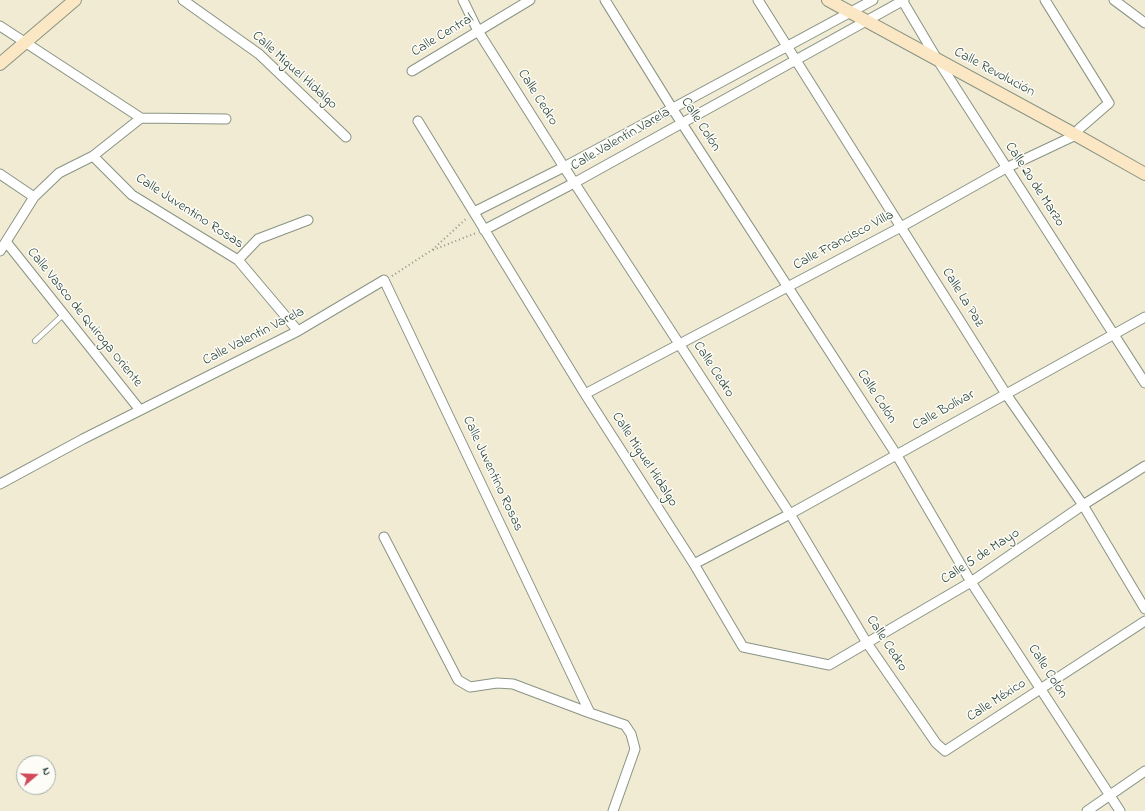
<!DOCTYPE html>
<meta charset="utf-8">
<style>
body{margin:0}
#map{position:relative;width:1145px;height:811px;overflow:hidden;background:#f2ebd4;font-family:"Indie Flower",sans-serif}
canvas{display:block}
.north{position:absolute;left:16px;top:755px;width:40px;height:40px;box-sizing:border-box;background:#fdfcf7;border:1px solid #a4b0a9;border-radius:50%;rotate:71deg;font-size:11px;font-weight:700;line-height:16px;text-align:center;color:#1f3d34}
.north::after{content:'';display:block;margin:auto;width:14px;height:18px;background:#d1495b;clip-path:polygon(50% 0,100% 100%,50% 72%,0 100%)}
</style>
<div id="map">
<canvas width="1145" height="811"></canvas>
<div class="north">N</div>
</div>
<script>
const g = document.querySelector('canvas').getContext('2d');
g.lineJoin = 'round';
function stroke(path, color, width, dash) { g.strokeStyle = color; g.lineWidth = width; g.lineCap = dash ? 'butt' : 'round'; g.setLineDash(dash || []); g.stroke(path); }
function drawText(font, color, halo, rows, align = 'center') {
  g.font = font + ' "Indie Flower",sans-serif'; g.lineWidth = 3; g.setLineDash([]); g.textBaseline = 'middle'; g.strokeStyle = halo; g.fillStyle = color; for (const [text, x, y, turn = 0] of rows) {
    g.save(); g.translate(x, y); g.rotate((+turn || 0) * Math.PI / 180); g.textAlign = isNaN(turn) ? turn : align; if (halo) g.strokeText(text, 0, 0); g.fillText(text, 0, 0); g.restore();
  }
}
const path = new Path2D(`
 M433 250 476 233
 M392 276 432 250 467 218`);
const lane = new Path2D(`
 M35 341 64 314`);
const street = new Path2D(`
 M183 0 259 54 346 137
 M463 0 478 31 564 167 790 514 867 643 936 743 945 751 1145 621
 M605 0 672 108 896 454 971 582 1120 811
 M758 0 1006 394 1083 505 1145 609
 M902 0 937 59 1145 383
 M1114 0 1145 23
 M0 26 141 118
 M412 71 530 0
 M141 118 226 119
 M418 121 585 394 694 564 743 647 829 665 971 582 1083 505 1145 466
 M93 156 132 195 238 260 298 331
 M0 174 34 197
 M474 212 564 167 873 0
 M484 230 574 183 904 0
 M7 243 140 410
 M0 251 34 197 59 173 93 156 141 118
 M238 260 258 239 308 220
 M585 394 901 227 1006 168 1076 135 1079 129 1109 103 1045 0
 M0 484 83 439 298 331 384 280 590 713 625 725 631 734 635 749 613 811
 M384 537 458 680 470 687 497 683 513 684 590 713
 M694 564 790 514 1145 317
 M1087 811 1145 771`);
const secondary = new Path2D(`
 M828 0 1076 135 1145 174
 M0 64 75 0`);
const streetNames = [
 ["Calle Central",443,36,-31],
 ["Calle Miguel Hidalgo",294,71,42],
 ["Calle Revolución",994,73,28],
 ["Calle Cedro",537,98,58],
 ["Calle Colón",700,125,57],
 ["Calle Valentín Varela",621,140,-30],
 ["Calle 20 de Marzo",1034,185,57],
 ["Calle Juventino Rosas",189,212,33],
 ["Calle Francisco Villa",844,241,-28],
 ["Calle La Paz",962,298,58],
 ["Calle Vasco de Quiroga Oriente",84,318,51],
 ["Calle Valentín Varela",254,337,-27],
 ["Calle Cedro",713,370,57],
 ["Calle Colón",876,397,57],
 ["Calle Bolívar",944,411,-29],
 ["Calle Miguel Hidalgo",644,460,57],
 ["Calle Juventino Rosas",492,474,65],
 ["Calle 5 de Mayo",981,557,-33],
 ["Calle Cedro",886,644,57],
 ["Calle Colón",1047,672,57],
 ["Calle México",997,701,-33]
];
stroke(lane, '#889484', 6);
stroke(street, '#889484', 11);
stroke(secondary, '#889484', 14);
stroke(path, '#889484', 2, [1, 3]);
stroke(lane, '#fff', 4.5);
stroke(street, '#fff', 9);
stroke(secondary, '#fbe7c3', 12);
drawText('14px', '#1f3d34', '#fdfcf7', streetNames);
</script>
